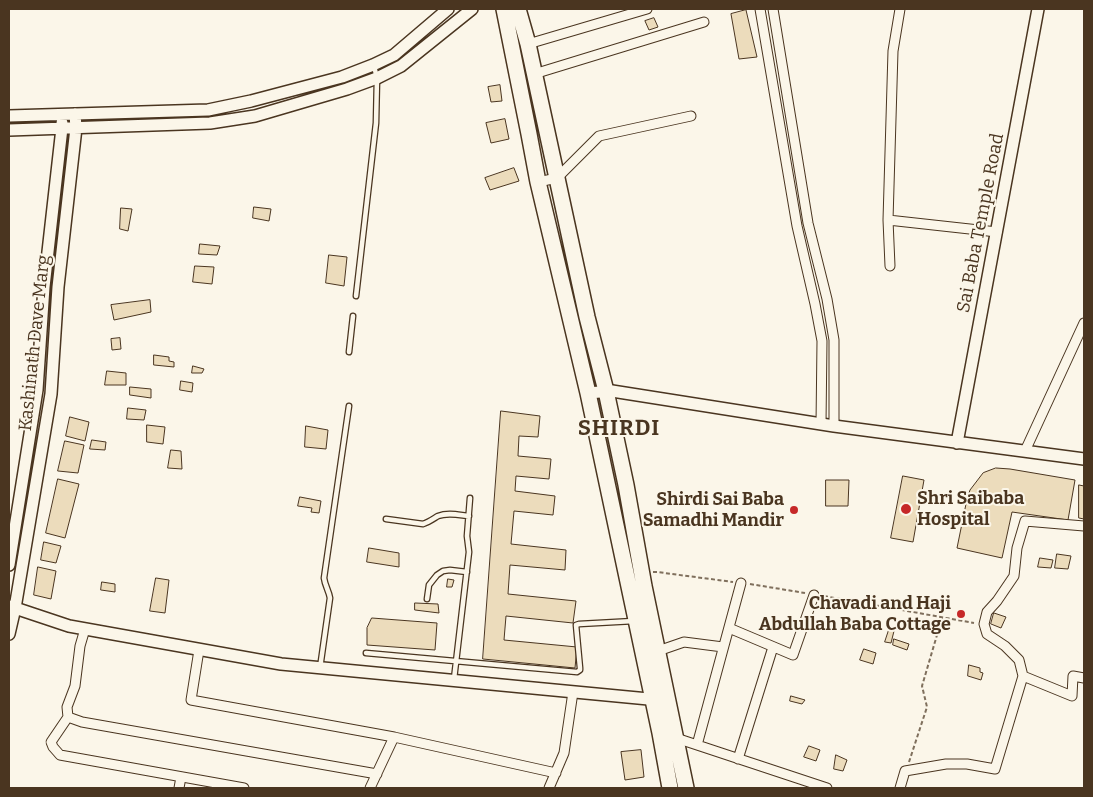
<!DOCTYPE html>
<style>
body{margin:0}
#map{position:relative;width:1093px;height:797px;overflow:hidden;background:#fbf6e9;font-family:Bitter,serif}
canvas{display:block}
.frame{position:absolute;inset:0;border:10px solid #4a3520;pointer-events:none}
</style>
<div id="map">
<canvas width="1093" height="797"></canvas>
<div class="frame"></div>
</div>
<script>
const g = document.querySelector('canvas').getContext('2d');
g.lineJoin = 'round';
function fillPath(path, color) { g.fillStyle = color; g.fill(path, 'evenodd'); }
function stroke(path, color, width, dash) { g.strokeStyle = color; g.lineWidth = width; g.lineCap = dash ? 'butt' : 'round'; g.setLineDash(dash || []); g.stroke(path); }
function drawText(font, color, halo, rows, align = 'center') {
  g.font = font + ' Bitter,serif'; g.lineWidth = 4; g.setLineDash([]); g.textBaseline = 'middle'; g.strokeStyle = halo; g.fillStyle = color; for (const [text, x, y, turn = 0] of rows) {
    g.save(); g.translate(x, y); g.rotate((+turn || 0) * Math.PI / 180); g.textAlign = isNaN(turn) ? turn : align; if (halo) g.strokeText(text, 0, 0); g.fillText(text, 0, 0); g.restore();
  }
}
const building = new Path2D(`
 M746 10 757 57 739 59 731 14Z
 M654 18 658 27 649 30 645 21Z
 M500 85 502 101 491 102 488 87Z
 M505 119 509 139 491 143 486 123Z
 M514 168 519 181 490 190 485 178Z
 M254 207 271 209 269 221 253 218Z
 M121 208 132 209 128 231 120 229Z
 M200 244 220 246 217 255 199 254Z
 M329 255 347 257 344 286 326 283Z
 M195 266 214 267 212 284 193 282Z
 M150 300 151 312 114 320 111 305Z
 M120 338 121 349 112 350 111 339Z
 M154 355 169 357V361L174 362V367L154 365Z
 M193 366 204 369 202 373H192Z
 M107 371 126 373V385H105Z
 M181 381 193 383 192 392 180 390Z
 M130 387 151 389V398L130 395Z
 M128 408 146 410 144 420 127 419Z
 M501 411 540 416 538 437 519 436 518 456 551 459 549 479 516 476 515 491 555 496 553 515 514 511 511 544 566 550 565 570 510 565 508 594 576 601 573 623 506 616 504 640 577 647 575 668 483 659Z
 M70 417 89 422 85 441 66 436Z
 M147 425 165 427 163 444 147 442Z
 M306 426 328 430 326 449 305 447Z
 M92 440 106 442 105 450 90 449Z
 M65 441 84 445 78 473 58 471Z
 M171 450 181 451 182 469 168 468Z
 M996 468 1010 469 1075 480 1068 520 1012 512 1002 558 957 548 967 499 970 490 983 473Z
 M903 476 924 480 913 542 891 538Z
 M58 479 79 484 65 538 46 533Z
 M826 480H849L848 506H826Z
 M1079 485 1084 486V519L1079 518Z
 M300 497 321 501 319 513 311 512 312 508 298 506Z
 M44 542 61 546 56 563 41 560Z
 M369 548 399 553V567L367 562Z
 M1057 554 1071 556 1068 569 1055 568Z
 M1040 558 1053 560 1051 568 1038 567Z
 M38 567 56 571 51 599 34 595Z
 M156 578 169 580 165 613 150 611Z
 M448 579 454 580 452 587H447Z
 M102 582 115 584V592L101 590Z
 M415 603 438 604 439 613 415 610Z
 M994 613 1006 617 1001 628 991 624Z
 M372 618 437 623 435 650 367 645V628Z
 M889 630 894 631 891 643 885 642Z
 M894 639 909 644 907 650 893 645Z
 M864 649 876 653 873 664 860 660Z
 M969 665 980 668V672L983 673 981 680 968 676Z
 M791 696 805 700 802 704 790 701Z
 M809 746 820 750 816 761 804 757Z
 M641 750 644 777 625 780 621 752Z
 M836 755 847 760 843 771 834 769Z`);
const path = new Path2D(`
 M653 572H657L733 582
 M750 584 805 593
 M824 596 974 623
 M909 762 927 707 922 686 942 618`);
const service = new Path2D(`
 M356 296 376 123 377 78 374 66
 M349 352 353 316
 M386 519 423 524C429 522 433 519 438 516 448 512 459 515 469 516
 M427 599 429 585 437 575 443 571 450 570 467 572
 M366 653 577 672 580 670V668L576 625 579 624 634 621
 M320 668 330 598C329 591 325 586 324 578L349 406
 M454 679 469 552 467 536 470 498`);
const minor = new Path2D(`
 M760 9 797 226 815 304 822 341 821 424
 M773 9 808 223 827 299 834 340V426
 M900 9 893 51 888 220 997 232
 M528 44 647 9
 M534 74 704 22
 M538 182 557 178 599 136 691 116
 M888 220 890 266
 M1025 451 1084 323
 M729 628 793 655 814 595
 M85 629 80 646 75 686 67 707 68 717 82 722 377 774
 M199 650 191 700 394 737
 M658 651 684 642 723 647
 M1023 676 1072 696 1073 676 1084 678
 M68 717 51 742 53 747 60 755 244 788
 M676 738 827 788
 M697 745 741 583
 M738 759 773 647
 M179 788 181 777
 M370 788 394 737 556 773
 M549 788 564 753 573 692
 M900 788 905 771 946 764H967L995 769 1023 676 1019 660 1005 646 987 634 984 624 987 612 997 601 1014 576 1017 548 1025 521 1084 526`);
const tertiary = new Path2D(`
 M9 116 208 110 251 101 342 77 373 65 394 55 448 9
 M9 130 210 123 255 116 347 89 377 78 401 66 472 9
 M588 393 612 391 834 426 1084 459
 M957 443 1038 9
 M9 565 37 390 44 287 62 128V123
 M9 606 69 626 281 664 659 700
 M9 634 15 608 51 394 58 287 76 128 75 114`);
const trunk = new Path2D(`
 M504 9 529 134 538 182 588 393 660 733 670 788
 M518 9 528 44 587 317 606 391 626 485 644 586 686 788`);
const markers = [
 [906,509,6,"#c62828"],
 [794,510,5,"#c62828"],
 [961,614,5,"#c62828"]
];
const streetNames = [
 ["Sai Baba Temple Road",981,223,-79],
 ["Kashinath Dave Marg",35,343,-84]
];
const poiNames = [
 ["Shri Saibaba",917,499,"left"],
 ["Hospital",917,520,"left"],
 ["Shirdi Sai Baba",784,500],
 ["Samadhi Mandir",784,521],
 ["Chavadi and Haji",951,604],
 ["Abdullah Baba Cottage",951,625]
];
const districtNames = [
 ["SHIRDI",619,429]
];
fillPath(building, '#ecdcbc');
stroke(building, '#4a3520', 1);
stroke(service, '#4a3520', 7);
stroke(minor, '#4a3520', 11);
stroke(tertiary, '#4a3520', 14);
stroke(trunk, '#4a3520', 18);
stroke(path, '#7f6f5c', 2, [4, 2.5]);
stroke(service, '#fbf6e9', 4.5);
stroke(minor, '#fbf6e9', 9);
stroke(tertiary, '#fbf6e9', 11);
stroke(trunk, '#fbf6e9', 15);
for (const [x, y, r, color] of markers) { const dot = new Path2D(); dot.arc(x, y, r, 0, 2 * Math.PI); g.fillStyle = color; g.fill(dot); stroke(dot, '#fbf6e9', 2); }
drawText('18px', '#4a3520', '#fbf6e9', streetNames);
drawText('bold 18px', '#4a3520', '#fbf6e9', poiNames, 'right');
g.letterSpacing = '1px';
drawText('bold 22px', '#4a3520', '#fbf6e9', districtNames);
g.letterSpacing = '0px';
</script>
